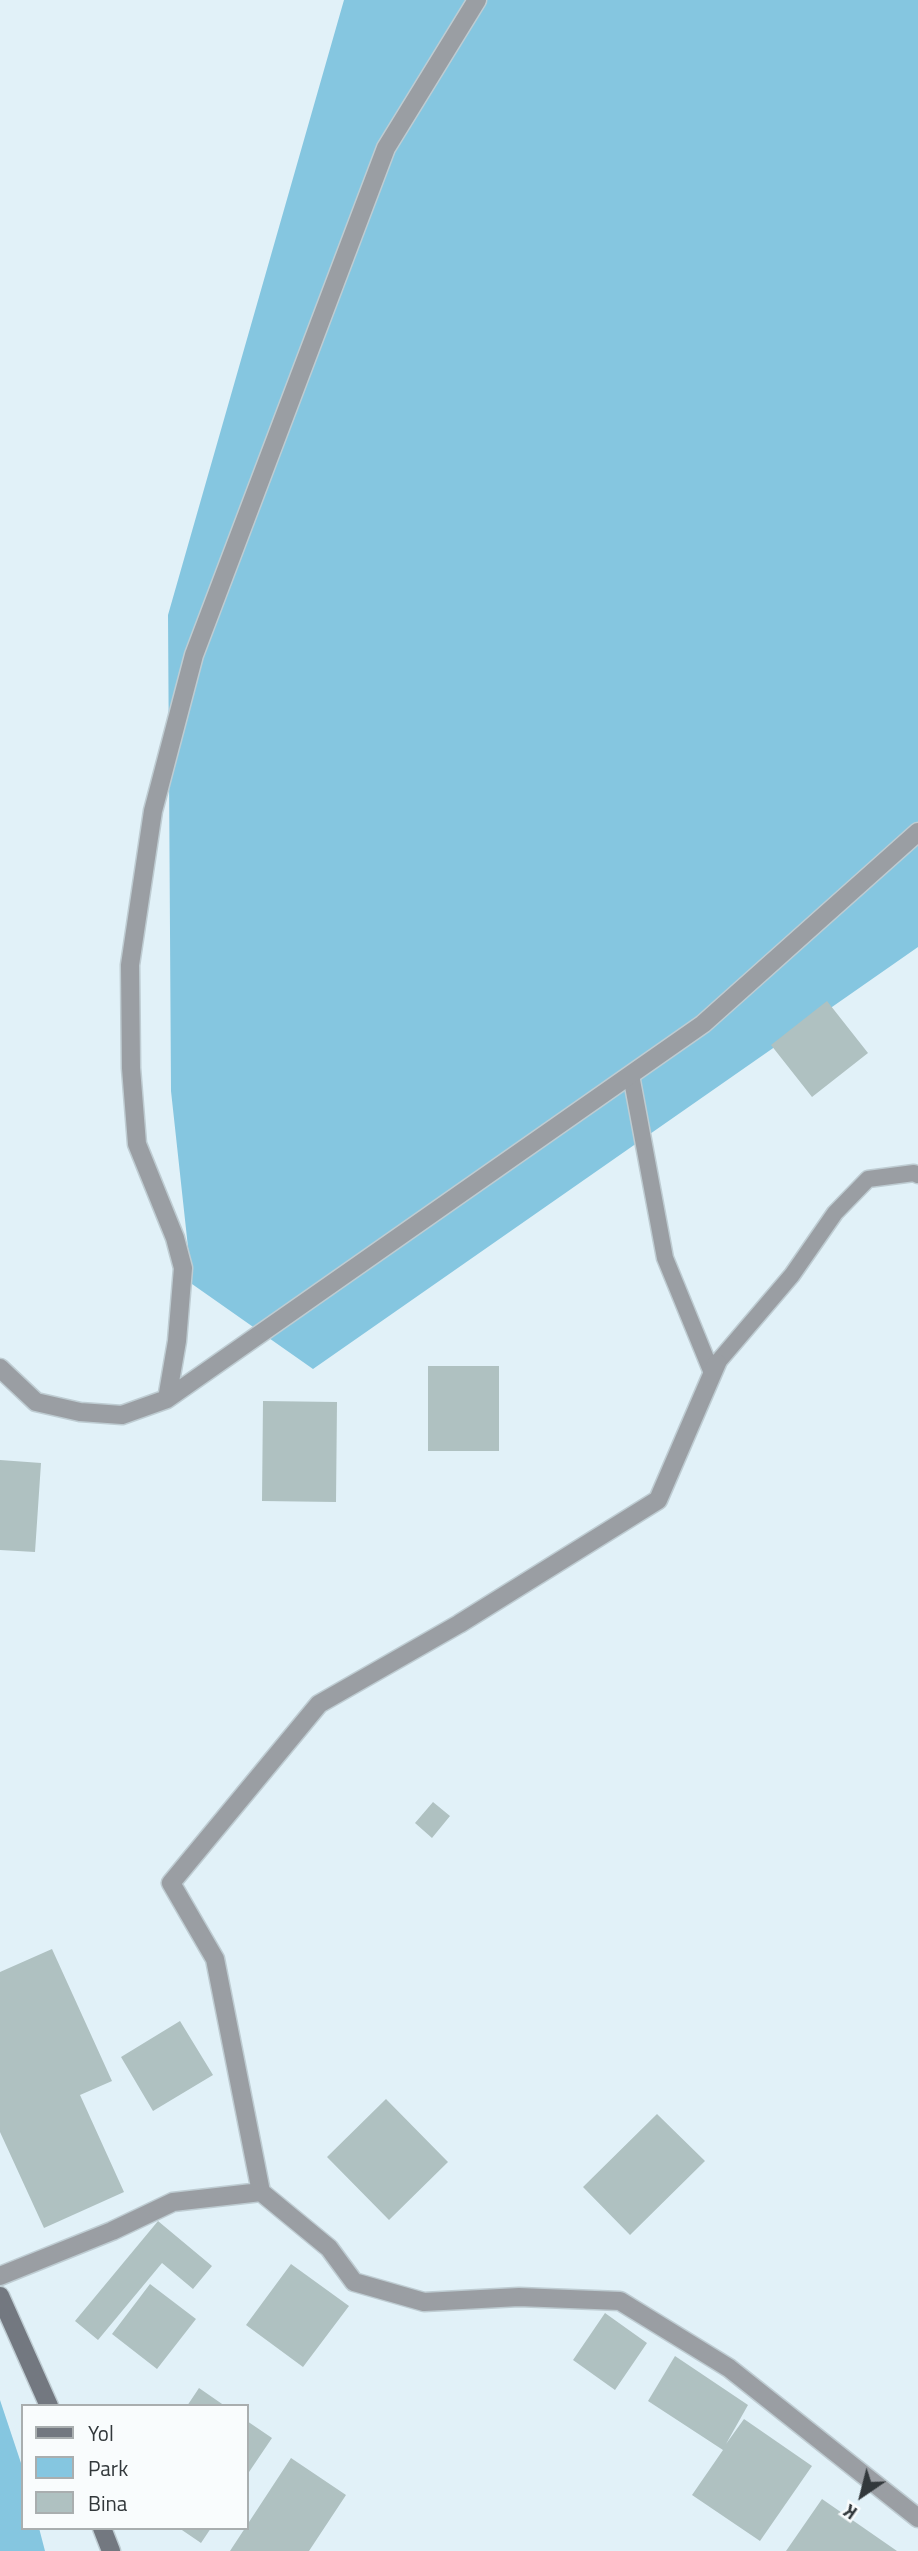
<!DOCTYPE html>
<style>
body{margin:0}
#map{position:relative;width:918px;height:2551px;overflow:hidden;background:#e1f1f8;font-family:"Titillium Web",sans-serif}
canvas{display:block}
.legend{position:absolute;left:21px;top:2404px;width:228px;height:126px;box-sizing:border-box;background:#f9fcfd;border:2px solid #a9aeaf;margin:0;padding:9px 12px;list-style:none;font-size:21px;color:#32383b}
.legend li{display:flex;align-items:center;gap:14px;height:35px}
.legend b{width:35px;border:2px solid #a9aeaf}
.north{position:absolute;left:827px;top:2460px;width:70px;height:70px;-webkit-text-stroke:5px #f9fcfd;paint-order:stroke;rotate:215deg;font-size:19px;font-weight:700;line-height:28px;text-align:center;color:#32383b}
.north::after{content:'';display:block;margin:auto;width:24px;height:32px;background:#32383b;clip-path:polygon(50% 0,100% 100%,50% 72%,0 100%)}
</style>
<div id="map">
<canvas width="918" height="2551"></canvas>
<ul class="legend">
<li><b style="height:9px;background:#737880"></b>Yol</li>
<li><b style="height:19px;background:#85c6e0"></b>Park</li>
<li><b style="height:19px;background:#afc1c1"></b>Bina</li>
</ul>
<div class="north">K</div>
</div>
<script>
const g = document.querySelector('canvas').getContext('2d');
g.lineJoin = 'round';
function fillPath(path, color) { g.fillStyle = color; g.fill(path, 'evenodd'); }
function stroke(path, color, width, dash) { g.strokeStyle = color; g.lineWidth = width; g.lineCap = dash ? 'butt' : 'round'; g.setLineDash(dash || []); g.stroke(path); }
const green = new Path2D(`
 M344 0H918V947L313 1369 192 1284 171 1091 168 615Z
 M0 2400 23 2469V2528H39L45 2551H0Z`);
const building = new Path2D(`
 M827 1001 868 1053 812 1097 771 1045Z
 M428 1366H499V1451H428Z
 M263 1401 337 1402 336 1502 262 1501Z
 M0 1460 41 1463 35 1552 0 1550Z
 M433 1802 450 1816 432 1838 415 1823Z
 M52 1949 112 2081 80 2095 124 2192 44 2228 0 2132V1972Z
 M180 2021 213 2075 153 2111 121 2057Z
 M386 2099 448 2162 389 2220 327 2157Z
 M657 2114 705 2161 630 2235 583 2187Z
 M158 2221 212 2266 193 2289 162 2263 98 2340 75 2321Z
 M291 2264 349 2306 303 2367 246 2325Z
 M150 2284 196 2319 157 2369 112 2334Z
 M605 2313 647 2343 615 2390 573 2360Z
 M675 2356 748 2405 726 2444 744 2419 812 2466 760 2541 692 2495 723 2450 648 2401Z
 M199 2388 225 2406H187Z
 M247 2421 272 2438 247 2475Z
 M291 2458 346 2495 309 2551H230Z
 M822 2499 897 2551H786Z
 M179 2528H211L201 2543Z`);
const lane = new Path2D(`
 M631 1075 665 1258 712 1373
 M717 1363 792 1275 835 1213 868 1179 914 1173 918 1175`);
const street = new Path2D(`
 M0 1368 36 1402 80 1412 122 1415 167 1399 703 1024 918 832
 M167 1399 177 1341 183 1268 175 1238 137 1144 131 1068 130 965 153 811 194 655 386 148 477 0
 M261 2192 215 1959 171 1883 319 1704 459 1624 658 1500 717 1363
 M0 2276 112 2231 173 2202 261 2192 329 2248 354 2282 424 2302 519 2297 620 2301 729 2368 918 2518`);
const secondary = new Path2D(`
 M0 2296 49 2406
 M102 2528 111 2551`);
fillPath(green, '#85c6e0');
fillPath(building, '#afc1c1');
stroke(lane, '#beccd2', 19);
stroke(street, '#beccd2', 21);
stroke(secondary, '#beccd2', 21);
stroke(lane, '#9a9ea3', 16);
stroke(street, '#9a9ea3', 18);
stroke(secondary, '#737880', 18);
</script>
